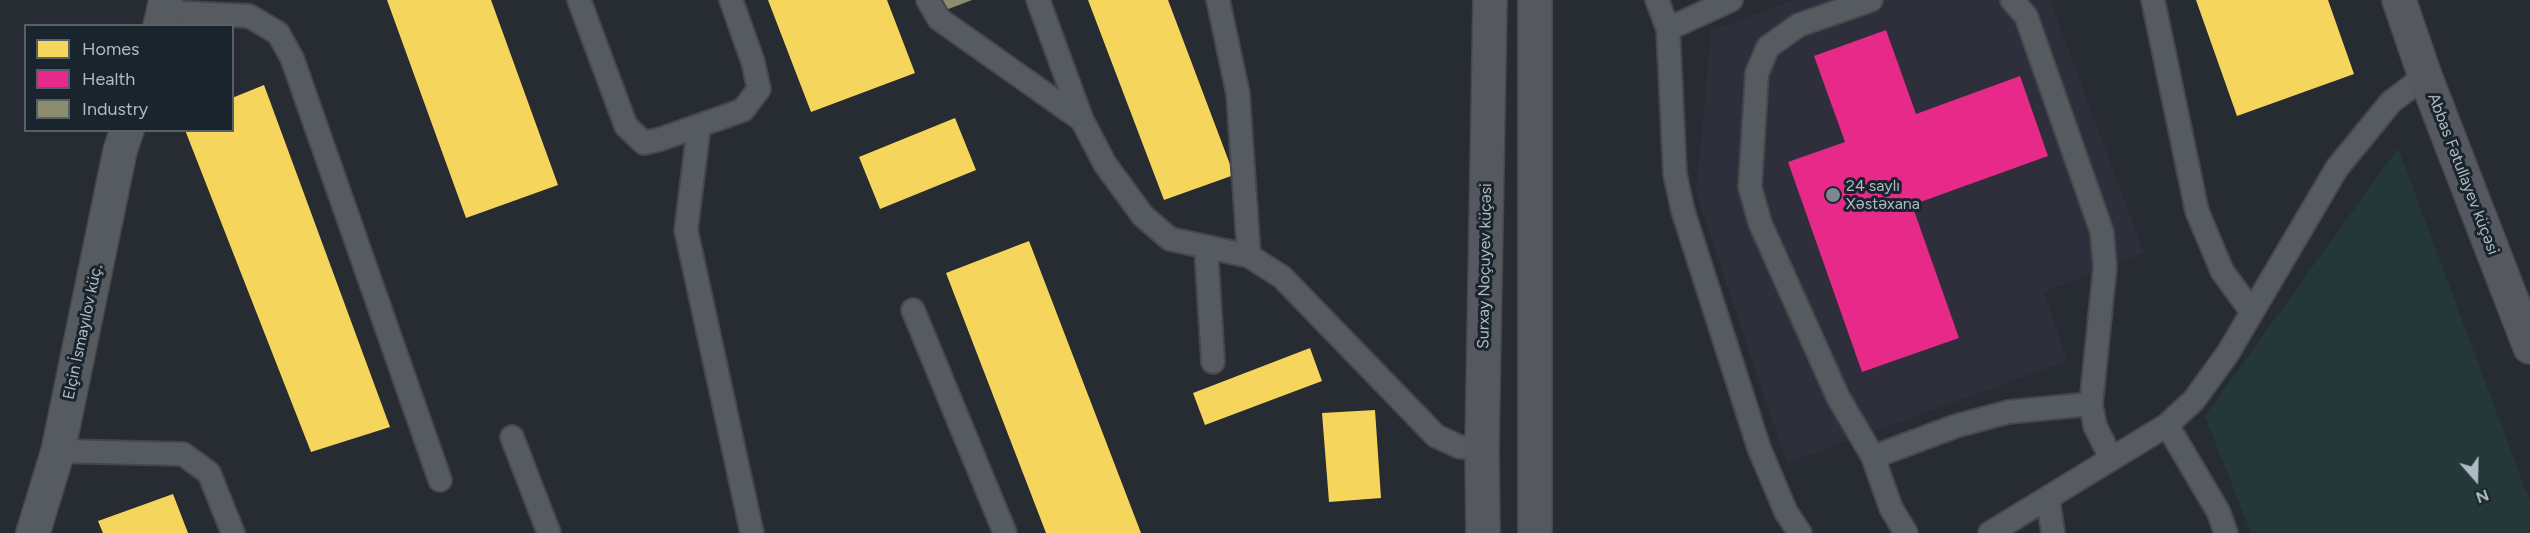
<!DOCTYPE html>
<meta charset="utf-8">
<style>
body{margin:0}
#map{position:relative;width:2530px;height:533px;overflow:hidden;background:#262c32;font-family:Figtree,sans-serif}
canvas{display:block}
.legend{position:absolute;left:24px;top:24px;width:210px;height:108px;box-sizing:border-box;background:#1a242c;border:2px solid #566069;margin:0;padding:8px 10px;list-style:none;font-size:18px;color:#afbac4}
.legend li{display:flex;align-items:center;gap:12px;height:30px}
.legend b{width:30px;border:2px solid #566069}
.north{position:absolute;left:2446px;top:449px;width:60px;height:60px;-webkit-text-stroke:4px #1a242c;paint-order:stroke;rotate:160deg;font-size:16px;font-weight:700;line-height:24px;text-align:center;color:#afbac4}
.north::after{content:'';display:block;margin:auto;width:21px;height:27px;background:#afbac4;clip-path:polygon(50% 0,100% 100%,50% 72%,0 100%)}
</style>
<div id="map">
<canvas width="2530" height="533"></canvas>
<ul class="legend">
<li><b style="height:16px;background:#f6d55c"></b>Homes</li>
<li><b style="height:16px;background:#e7298a"></b>Health</li>
<li><b style="height:16px;background:#8c8c6e"></b>Industry</li>
</ul>
<div class="north">N</div>
</div>
<script>
const g = document.querySelector('canvas').getContext('2d');
g.lineJoin = 'round';
function fillPath(path, color) { g.fillStyle = color; g.fill(path, 'evenodd'); }
function stroke(path, color, width, dash) { g.strokeStyle = color; g.lineWidth = width; g.lineCap = dash ? 'butt' : 'round'; g.setLineDash(dash || []); g.stroke(path); }
function drawText(font, color, halo, rows, align = 'center') {
  g.font = font + ' Figtree,sans-serif'; g.lineWidth = 6; g.setLineDash([]); g.textBaseline = 'middle'; g.strokeStyle = halo; g.fillStyle = color; for (const [text, x, y, turn = 0] of rows) {
    g.save(); g.translate(x, y); g.rotate((+turn || 0) * Math.PI / 180); g.textAlign = isNaN(turn) ? turn : align; if (halo) g.strokeText(text, 0, 0); g.fillText(text, 0, 0); g.restore();
  }
}
const medical = new Path2D(`
 M1794 0H2050L2144 253 2044 292 2067 361 1787 463 1696 194 1711 31Z`);
const green = new Path2D(`
 M2398 148 2530 502V533H2251L2205 416Z`);
const homes = new Path2D(`
 M387 0H491L558 185 466 218Z
 M768 0H887L915 73 811 112Z
 M1088 0H1168L1234 175 1164 200Z
 M2196 0H2328L2354 74 2237 116Z
 M264 85 390 427 311 452 185 130H232V98Z
 M955 118 976 170 880 209 859 157Z
 M1029 241 1141 533H1046L946 273Z
 M1310 348 1322 381 1205 425 1193 393Z
 M1375 410 1381 498 1329 502 1322 413Z
 M173 494 188 533H103L98 521Z`);
const health = new Path2D(`
 M1886 30 1916 114 2020 76 2048 156 1912 205 1959 338 1862 372 1788 162 1845 142 1814 56Z`);
const industry = new Path2D(`
 M933 0H972L938 13Z`);
const lane = new Path2D(`
 M579 0 626 126 644 143 661 139 743 110 759 89 753 62 731 0
 M928 0 939 19 1082 120
 M1038 0 1082 120 1105 164 1143 216 1170 239 1249 256 1282 277 1436 436 1460 447 1482 448
 M1218 0 1238 94 1249 256
 M1657 0 1668 29 1675 174 1683 211 1759 448 1786 512 1800 533
 M1871 0 1799 25 1768 47 1757 73 1750 187 1760 223 1838 397 1873 457 1891 508 1906 533
 M2012 0 2026 16 2102 232 2105 267 2091 404 2095 426 2111 458
 M2153 0 2197 211 2222 271 2252 312
 M164 12 249 16 278 33 292 58 440 480
 M1668 29 1731 0
 M699 126 686 230 752 533
 M1206 247 1213 362
 M913 310 1005 533
 M2167 425 2218 511 2226 533
 M512 437 549 533
 M58 451 183 454 209 473 233 533
 M1873 457 1956 426 2008 412 2091 404
 M2048 498 2053 533
 M1990 533 2167 425 2194 400 2228 353 2337 168 2391 102 2425 76`);
const street = new Path2D(`
 M160 26 166 0
 M33 533 58 451 120 151 127 130`);
const secondary = new Path2D(`
 M2399 0 2425 76 2530 347
 M1483 533 1482 448 1490 0
 M1535 533V0`);
const markers = [
 [1833,195,8,"#7f8891"]
];
const streetNames = [
 ["Abbas Fətullayev küçəsi",2463,174,69],
 ["Surxay Noçuyev küçəsi",1485,266,-89],
 ["Elçin İsmayılov küç.",83,332,-78]
];
const poiNames = [
 ["24 saylı",1846,186],
 ["Xəstəxana",1846,204]
];
fillPath(medical, '#2e2f3b');
fillPath(green, '#243838');
fillPath(homes, '#f6d55c');
fillPath(health, '#e7298a');
fillPath(industry, '#8c8c6e');
stroke(lane, '#44484d', 26);
stroke(street, '#44484d', 36);
stroke(secondary, '#44484d', 36);
stroke(lane, '#565b60', 22);
stroke(street, '#565b60', 33);
stroke(secondary, '#55595f', 33);
for (const [x, y, r, color] of markers) { const dot = new Path2D(); dot.arc(x, y, r, 0, 2 * Math.PI); g.fillStyle = color; g.fill(dot); stroke(dot, '#1a242c', 2); }
drawText('16px', '#afbac4', '#1a242c', streetNames);
drawText('16px', '#afbac4', '#1a242c', poiNames, 'left');
</script>
